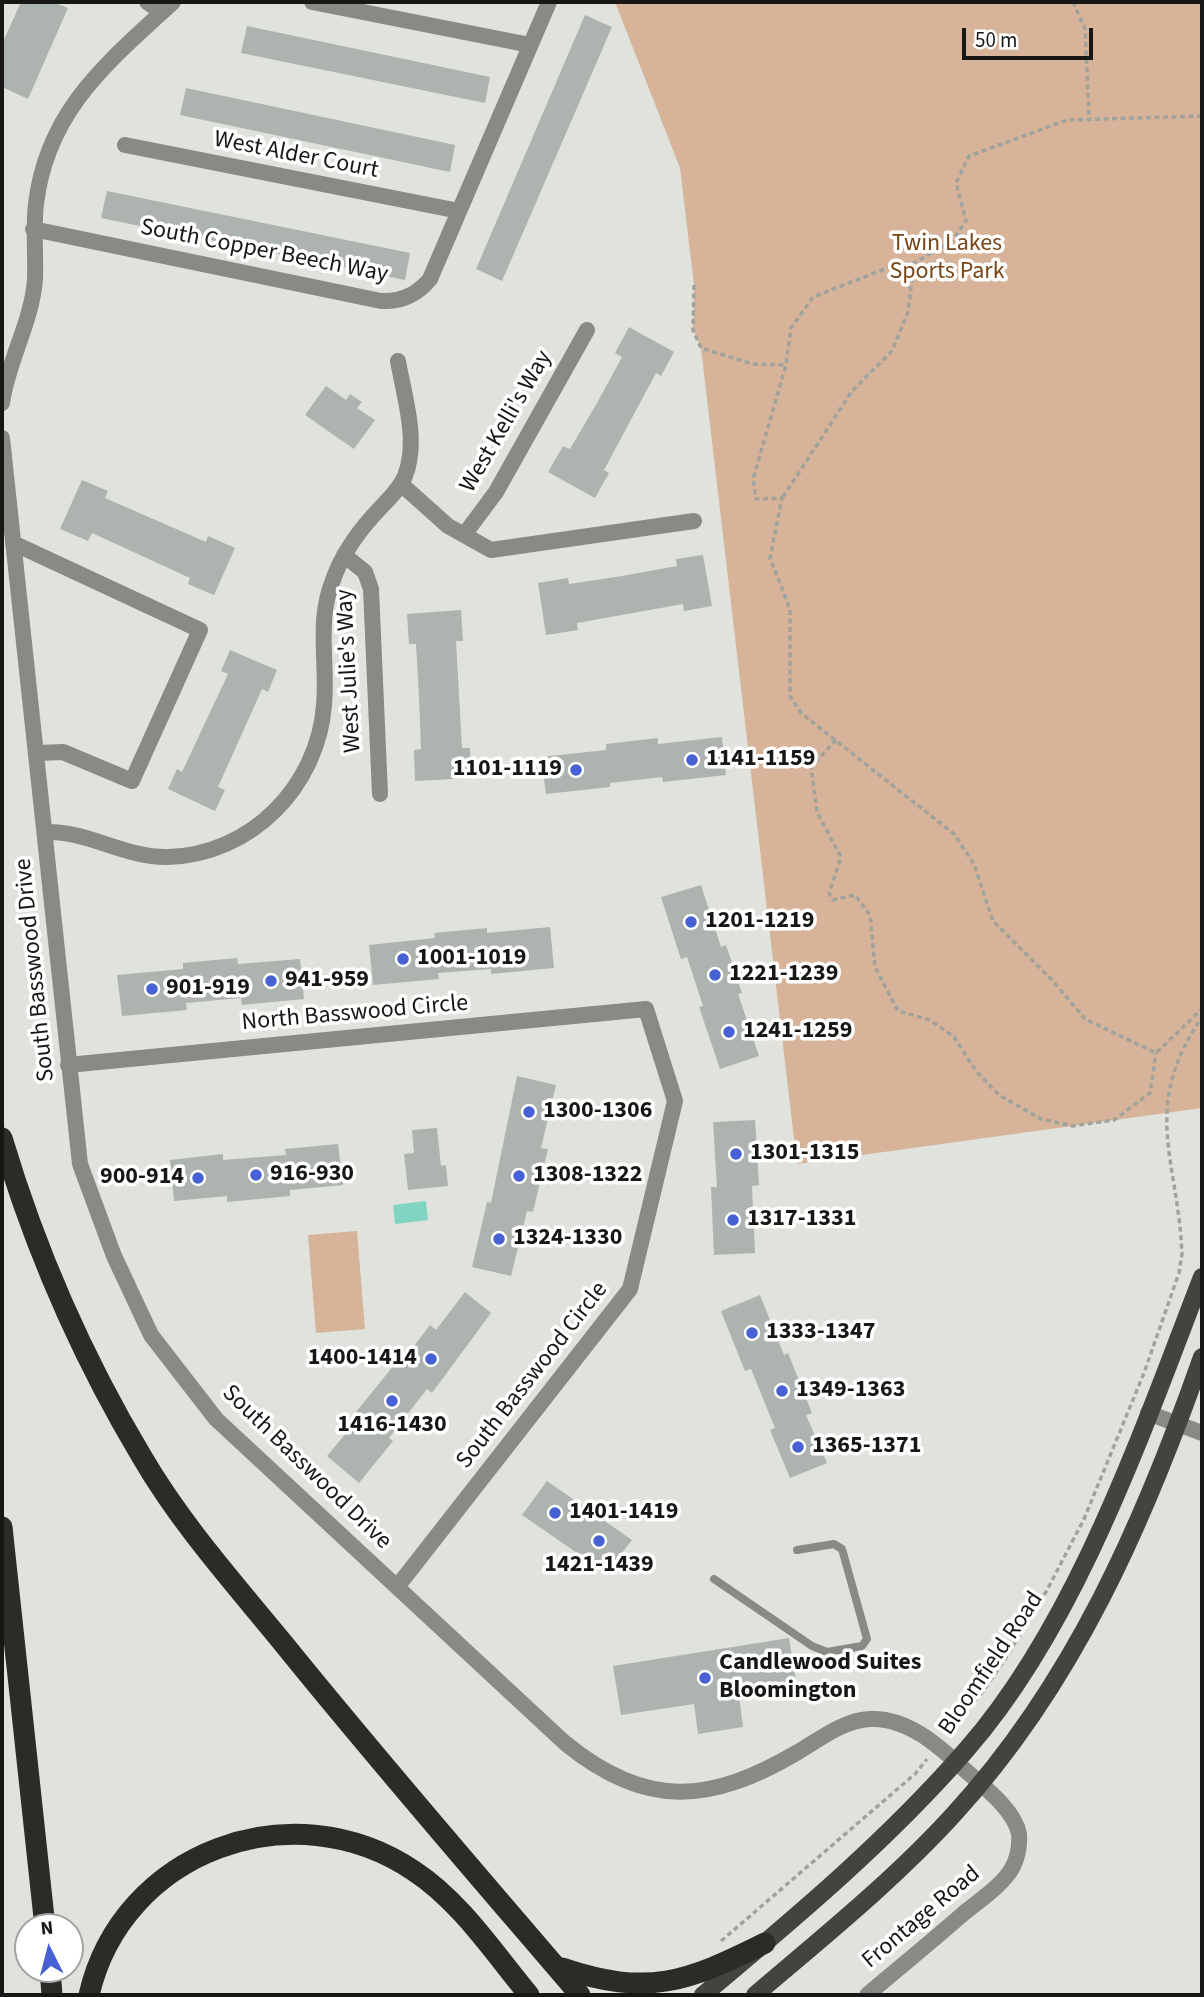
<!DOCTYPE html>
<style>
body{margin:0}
#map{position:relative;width:1204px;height:1997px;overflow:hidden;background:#e0e3db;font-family:"Source Sans 3",sans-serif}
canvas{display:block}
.frame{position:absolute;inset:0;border:4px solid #171815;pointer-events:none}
.north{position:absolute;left:14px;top:1913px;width:70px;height:70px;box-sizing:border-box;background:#fff;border:2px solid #a2a3a1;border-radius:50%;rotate:354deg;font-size:19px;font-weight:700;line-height:28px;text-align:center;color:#171815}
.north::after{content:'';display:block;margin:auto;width:24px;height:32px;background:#4760d4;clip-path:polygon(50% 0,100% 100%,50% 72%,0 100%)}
.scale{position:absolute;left:962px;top:28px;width:131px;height:32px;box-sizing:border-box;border:4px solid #171815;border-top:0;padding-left:9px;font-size:21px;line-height:24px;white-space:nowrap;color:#171815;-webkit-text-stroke:5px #fff;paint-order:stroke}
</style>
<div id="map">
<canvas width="1204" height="1997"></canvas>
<div class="frame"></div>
<div class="north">N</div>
<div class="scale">50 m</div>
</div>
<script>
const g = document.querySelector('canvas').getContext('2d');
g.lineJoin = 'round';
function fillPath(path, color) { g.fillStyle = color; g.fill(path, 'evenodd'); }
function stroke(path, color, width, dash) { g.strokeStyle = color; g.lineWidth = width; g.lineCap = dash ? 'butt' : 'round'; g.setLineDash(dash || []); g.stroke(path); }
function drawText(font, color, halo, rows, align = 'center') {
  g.font = font + ' "Source Sans 3",sans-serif'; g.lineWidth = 7; g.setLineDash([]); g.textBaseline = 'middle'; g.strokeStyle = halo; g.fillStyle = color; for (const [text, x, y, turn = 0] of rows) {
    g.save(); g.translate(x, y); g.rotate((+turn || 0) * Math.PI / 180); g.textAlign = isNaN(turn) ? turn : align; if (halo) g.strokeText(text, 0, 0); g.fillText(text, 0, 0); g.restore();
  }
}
const green = new Path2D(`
 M615 2H1202V1108L797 1164 701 348 693 330 694 285 680 168Z
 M357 1231 365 1329 316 1333 308 1235Z`);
const water = new Path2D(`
 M426 1201 428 1220 395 1224 393 1205Z`);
const building = new Path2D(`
 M21 2H53L68 8 28 99 2 87V44Z
 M585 15 612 27 502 281 476 269Z
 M247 26 490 77 485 103 241 53Z
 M186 88 455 145 450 172 180 115Z
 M107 191 410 253 405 280 101 218Z
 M629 327 674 352 661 376 656 373 604 470 609 473 595 498 548 472 563 446 570 449 597 403 622 357 615 353Z
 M326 386 346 400 350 394 362 402 357 408 375 420 354 449 305 415Z
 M82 480 108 491 105 498 206 542 208 536 235 548 214 595 188 584 190 578 92 533 88 541 60 529Z
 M703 555 712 606 684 611 683 604 577 623 578 630 546 635 538 583 568 578 569 584 622 576 677 566 676 559Z
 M461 610 463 641H456L462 748H470L471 778 415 781 414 750 421 749 419 697 416 644H409L407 614Z
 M230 650 277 670 268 692 262 689 218 787 225 790 215 811 168 789 177 769 182 772 228 674 221 671Z
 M722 737 726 775 663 782 662 777 610 783V787L546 794 541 757 606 750V744L658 738V744Z
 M701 885 721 947 726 945 742 993 738 994 759 1056 720 1069 699 1007 703 1006 687 957 681 959 661 897Z
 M550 927 554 968 491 974V969L438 973 439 979 373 985 369 945 435 938 434 933 487 928V933Z
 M237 958 238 964 300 959 304 999 242 1005 241 998 186 1003 187 1010 122 1016 117 975 183 969V963Z
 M517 1076 556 1085 541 1148 548 1149 533 1212 527 1211 511 1276 472 1267 487 1202 491 1203Z
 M755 1120 759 1185 752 1186 755 1253 714 1255 711 1187H717L713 1122Z
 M437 1128 441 1166 446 1165 448 1186 408 1190 404 1154 414 1153 412 1130Z
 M338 1144 343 1185 290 1190V1196L227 1202V1196L174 1201 170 1160 223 1154V1160L286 1155 285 1149Z
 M465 1292 491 1313 432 1393 427 1389 389 1438 393 1441 359 1483 327 1456 361 1415 356 1412 395 1364 398 1367 430 1325 436 1330Z
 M760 1295 784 1355 788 1353 812 1413 806 1415 827 1463 790 1478 770 1430 775 1428 751 1369 745 1371 721 1311Z
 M547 1481 632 1540 606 1573 522 1515Z
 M789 1638 797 1687 739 1696 743 1727 698 1734 694 1704 621 1715 613 1666Z`);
const path = new Path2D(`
 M1073 2 1085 29 1089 117
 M1202 116 1067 120 969 156 956 183 966 221 952 241 914 263 895 265 813 297 791 328 786 365 753 479 756 499 782 498 770 558 790 609V696L801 713 954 834 974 864 993 921 1052 980 1085 1019 1156 1053 1202 1009
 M694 285 693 330 701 348 753 364 786 365
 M783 497 852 391 892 351 908 312 914 263
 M836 740 811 767 817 812 841 857 829 893 833 900 855 895 870 915 875 967 898 1011 930 1020 954 1037 976 1071 999 1095 1041 1119 1073 1126 1114 1120 1150 1093 1156 1053
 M946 1733 981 1694 1004 1661 1047 1590 1084 1519 1144 1373 1179 1273 1182 1254C1178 1158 1140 1108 1202 1017
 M721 1941 915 1774 927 1759`);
const service = new Path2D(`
 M714 1579 812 1646 827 1652 862 1646 867 1639 842 1549 834 1544 797 1550`);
const minor = new Path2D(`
 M147 2 162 12
 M312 2 530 45
 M125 145 459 211
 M33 229 381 301C401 302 417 295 430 279L549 2
 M2 403C8 360 32 322 35 279 36 254 33 229 36 204 47 110 108 62 173 2
 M2 438 80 1164 114 1256 151 1335 216 1419 565 1743C647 1810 711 1803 798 1752 820 1739 844 1720 870 1719 907 1717 939 1746 965 1770 983 1786 1015 1810 1019 1834 1020 1846 1017 1860 1011 1870 1000 1887 980 1900 964 1913 932 1941 899 1968 867 1995
 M401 484 448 526 491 550 694 521
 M464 535 496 492 587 330
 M13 543 200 630 132 781 63 752 37 753
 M344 555 365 572 371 589 380 794
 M45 832C87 830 124 858 168 857 251 855 318 786 324 705 328 662 316 622 333 580 341 557 356 535 372 517 383 504 399 491 405 476 419 441 404 396 398 361
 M68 1065 646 1009 675 1101 630 1289 397 1587
 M1148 1413 1202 1433`);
const primary = new Path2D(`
 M703 1995C796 1917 887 1841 967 1749 1077 1623 1142 1432 1202 1277
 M755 1995C823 1937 894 1880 954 1814 1074 1683 1144 1522 1202 1357`);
const motorway = new Path2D(`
 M2 1138C36 1252 81 1355 142 1457 181 1524 234 1583 283 1643 379 1762 480 1878 580 1995
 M2 1527 45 1927
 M562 1968C648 1997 687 1982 765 1943
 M50 1969 52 1995
 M89 1995C122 1851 293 1789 414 1871 460 1901 494 1953 529 1995`);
const markers = [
 [692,760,7,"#4760d4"],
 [576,770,7,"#4760d4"],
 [691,922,7,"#4760d4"],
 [403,959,7,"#4760d4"],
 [715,975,7,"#4760d4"],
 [271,981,7,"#4760d4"],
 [152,989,7,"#4760d4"],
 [729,1032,7,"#4760d4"],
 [529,1112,7,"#4760d4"],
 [736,1154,7,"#4760d4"],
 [256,1175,7,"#4760d4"],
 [519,1176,7,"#4760d4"],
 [198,1178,7,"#4760d4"],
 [733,1220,7,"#4760d4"],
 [499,1239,7,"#4760d4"],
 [752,1333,7,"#4760d4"],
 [431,1359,7,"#4760d4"],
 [782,1391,7,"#4760d4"],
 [392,1401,7,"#4760d4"],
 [798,1447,7,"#4760d4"],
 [555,1513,7,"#4760d4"],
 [599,1541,7,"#4760d4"],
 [705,1678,7,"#4760d4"]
];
const streetNames = [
 ["West Alder Court",296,156,11],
 ["South Copper Beech Way",264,252,11],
 ["West Kelli's Way",507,422,-60],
 ["West Julie's Way",350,671,-93],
 ["South Basswood Drive",36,970,-96],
 ["North Basswood Circle",355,1014,-5],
 ["South Basswood Circle",533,1376,-52],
 ["South Basswood Drive",306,1468,44],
 ["Bloomfield Road",992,1664,-56],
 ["Frontage Road",922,1918,-40]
];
const parkNames = [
 ["Twin Lakes",947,245],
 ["Sports Park",947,273]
];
const poiNames = [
 ["1141-1159",706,760],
 ["1101-1119",562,770,"right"],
 ["1201-1219",705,922],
 ["1001-1019",417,959],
 ["1221-1239",729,975],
 ["941-959",285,981],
 ["901-919",166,989],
 ["1241-1259",743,1032],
 ["1300-1306",543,1112],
 ["1301-1315",750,1154],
 ["916-930",270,1175],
 ["1308-1322",533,1176],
 ["900-914",184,1178,"right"],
 ["1317-1331",747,1220],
 ["1324-1330",513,1239],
 ["1333-1347",766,1333],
 ["1400-1414",417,1359,"right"],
 ["1349-1363",796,1391],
 ["1416-1430",392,1426,"center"],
 ["1365-1371",812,1447],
 ["1401-1419",569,1513],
 ["1421-1439",599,1566,"center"],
 ["Candlewood Suites",719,1664],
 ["Bloomington",719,1692]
];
fillPath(green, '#d6b399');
fillPath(water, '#81d3c2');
fillPath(building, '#adb3ae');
stroke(path, '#a0a29c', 3.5, [5, 3.5]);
stroke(service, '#8a8986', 8);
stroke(minor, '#8a8986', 16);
stroke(primary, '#45433e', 18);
stroke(motorway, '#2d2b26', 21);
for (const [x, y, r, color] of markers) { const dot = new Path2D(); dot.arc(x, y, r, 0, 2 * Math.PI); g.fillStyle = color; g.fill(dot); stroke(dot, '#fff', 2.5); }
drawText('24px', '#171815', '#fff', streetNames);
drawText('24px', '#784617', '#fff', parkNames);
drawText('bold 24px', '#171815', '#fff', poiNames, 'left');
</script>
